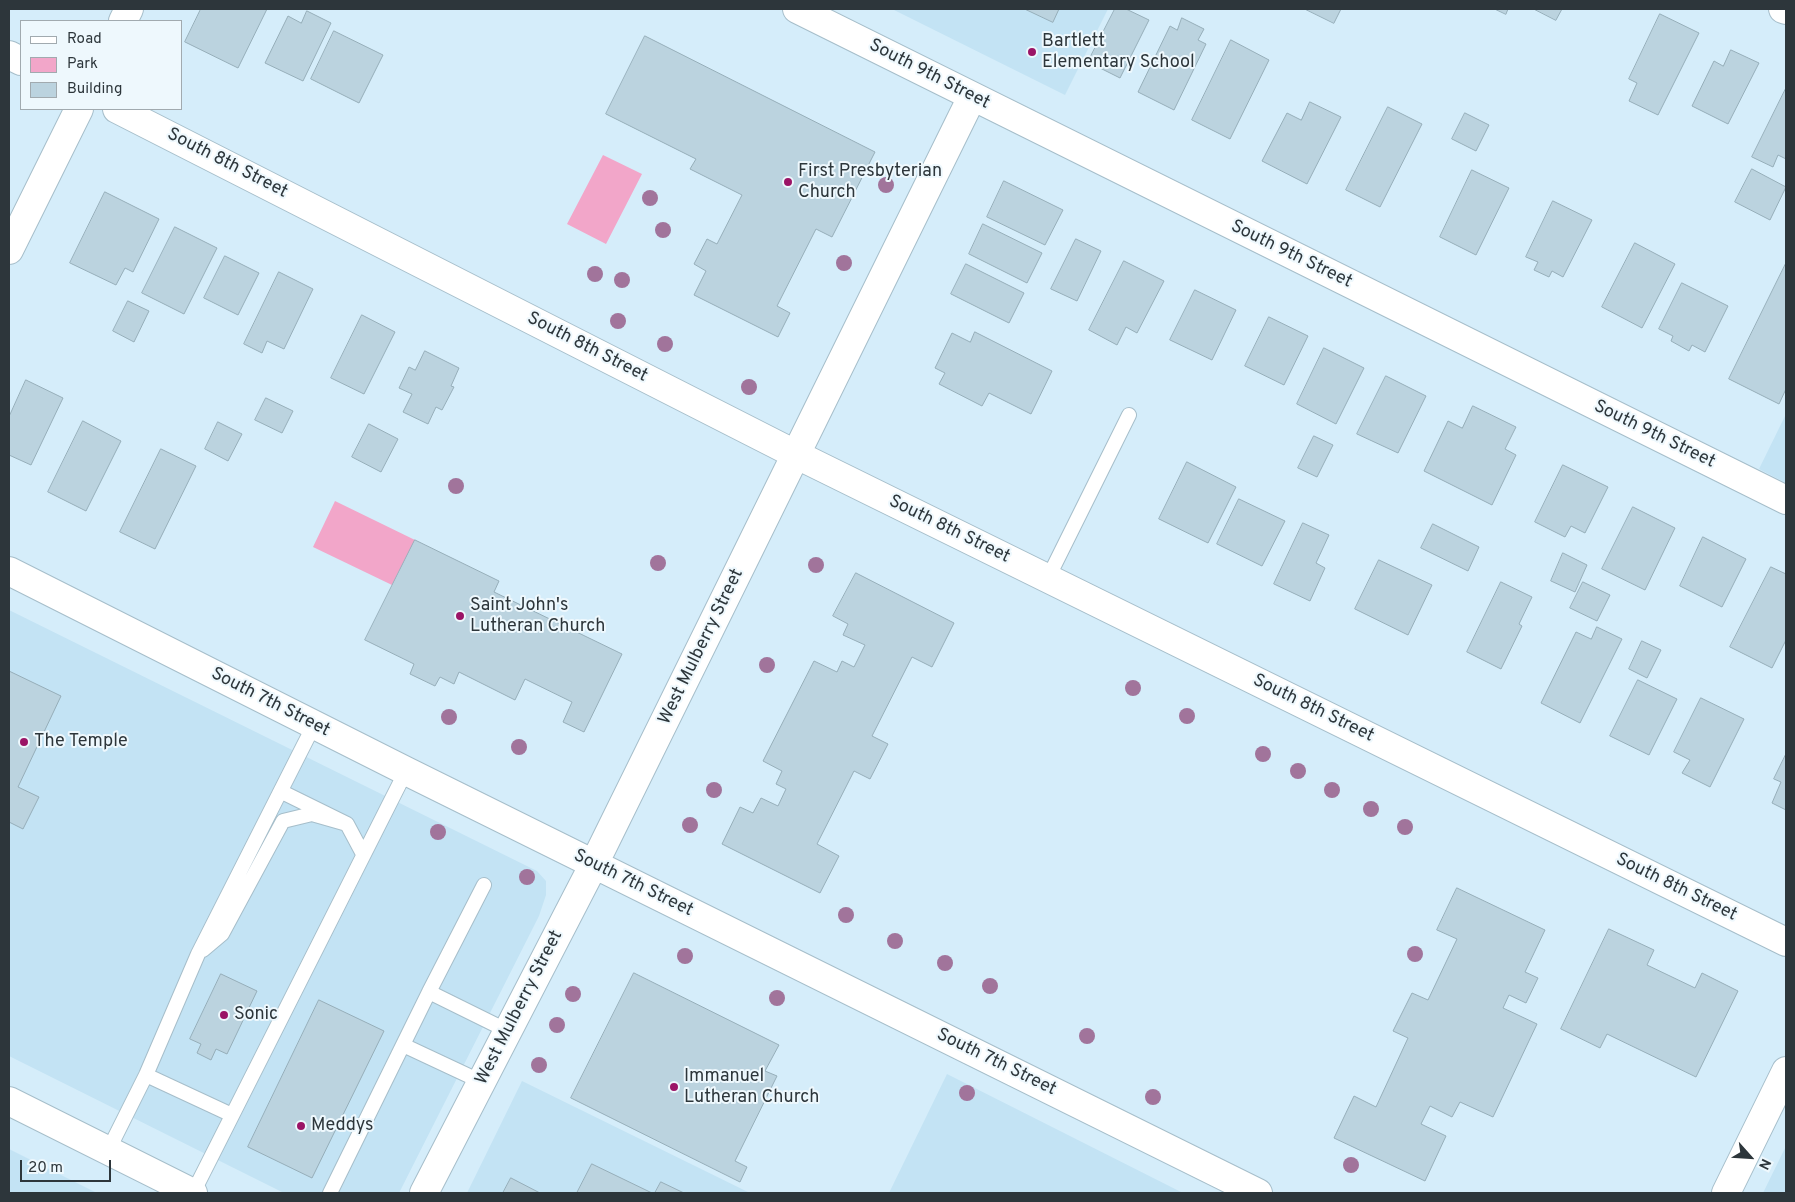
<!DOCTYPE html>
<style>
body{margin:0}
#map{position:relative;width:1795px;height:1202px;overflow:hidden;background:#d5edfa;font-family:Overpass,sans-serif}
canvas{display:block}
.frame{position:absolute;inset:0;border:10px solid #2d363b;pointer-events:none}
.legend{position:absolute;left:20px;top:20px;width:162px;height:90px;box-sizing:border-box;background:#eef8fd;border:1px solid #a1aaaf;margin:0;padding:6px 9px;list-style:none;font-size:15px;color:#2d363b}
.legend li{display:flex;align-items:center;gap:10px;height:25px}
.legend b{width:25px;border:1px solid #a1aaaf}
.north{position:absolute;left:1725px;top:1132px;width:50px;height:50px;-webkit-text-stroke:4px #eef8fd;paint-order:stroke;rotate:116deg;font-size:14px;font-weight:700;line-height:20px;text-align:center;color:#2d363b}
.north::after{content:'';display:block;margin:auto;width:18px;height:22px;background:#2d363b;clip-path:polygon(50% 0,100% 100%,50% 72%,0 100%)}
.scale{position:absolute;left:20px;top:1160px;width:91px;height:22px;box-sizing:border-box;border:2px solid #2d363b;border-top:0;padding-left:6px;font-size:15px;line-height:18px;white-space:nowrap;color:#2d363b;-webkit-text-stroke:4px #eef8fd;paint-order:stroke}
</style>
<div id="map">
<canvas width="1795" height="1202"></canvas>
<div class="frame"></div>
<ul class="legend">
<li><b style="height:6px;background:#fff"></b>Road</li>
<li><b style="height:14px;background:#f2a6c9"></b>Park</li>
<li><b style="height:14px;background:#bbd3df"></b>Building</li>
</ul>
<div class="north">N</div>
<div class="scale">20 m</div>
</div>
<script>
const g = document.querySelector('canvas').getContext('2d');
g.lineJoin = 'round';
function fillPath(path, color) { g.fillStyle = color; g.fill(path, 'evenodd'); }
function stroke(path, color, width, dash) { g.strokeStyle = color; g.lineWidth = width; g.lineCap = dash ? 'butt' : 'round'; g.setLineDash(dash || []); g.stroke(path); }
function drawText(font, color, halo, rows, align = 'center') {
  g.font = font + ' Overpass,sans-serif'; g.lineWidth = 4; g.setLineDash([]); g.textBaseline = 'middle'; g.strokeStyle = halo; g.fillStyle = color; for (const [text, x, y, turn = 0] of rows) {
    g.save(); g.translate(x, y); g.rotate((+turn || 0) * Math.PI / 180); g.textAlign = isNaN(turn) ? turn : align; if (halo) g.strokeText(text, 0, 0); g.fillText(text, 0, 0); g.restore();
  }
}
const built = new Path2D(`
 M892 9H1108L1065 95Z
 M1786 414V483L1759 469Z
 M9 610 537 871 546 881V895L539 916 399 1193H284L9 1056Z
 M947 1074 1183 1193H889Z
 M522 1081 750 1193H467Z
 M1786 1146V1193H1763Z
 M9 1149 97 1193H9Z`);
const green = new Path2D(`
 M603 155 642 174 606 244 567 224Z
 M335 501 415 540 392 585 313 547Z`);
const building = new Path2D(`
 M201 9H267L238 68 185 42Z
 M1025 9H1059L1053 22Z
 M1115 9H1126L1149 20 1120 78 1088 62Z
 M1305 9H1341L1334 23Z
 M1495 9H1508L1506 14Z
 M1534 9H1562L1556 20Z
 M307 11 331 23 303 81 265 63 288 16 301 23Z
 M1660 14 1699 33 1658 115 1629 101 1637 83 1629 79Z
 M1182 18 1204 29 1198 40 1206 44 1174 110 1138 92 1170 26 1177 30Z
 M334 31 383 55 359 103 311 79Z
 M645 36 875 152 832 237 816 229 777 306 790 313 778 337 694 295 706 271 694 264 707 239 717 244 742 195 690 169 696 159 606 114Z
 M1231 40 1269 60 1230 139 1192 120Z
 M1731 50 1759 63 1728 124 1692 106 1714 61 1723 66Z
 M1786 88V159L1778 155 1773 167 1752 157Z
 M1310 102 1341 117 1307 184 1262 161 1287 113 1301 120Z
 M1388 107 1422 124 1380 207 1346 190Z
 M1465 113 1489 125 1476 151 1452 139Z
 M1752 169 1786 187 1770 220 1735 202Z
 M1472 170 1509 188 1476 255 1440 237Z
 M1004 181 1063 210 1045 245 987 217Z
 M105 192 159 219 133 272 125 268 116 285 70 263Z
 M1553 201 1592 220 1563 277 1552 271 1549 277 1534 270 1538 262 1526 257Z
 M983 224 1042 253 1027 283 969 254Z
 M175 227 217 248 184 314 142 293Z
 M1076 239 1101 251 1077 301 1051 289Z
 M1635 243 1675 264 1642 328 1602 307Z
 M225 256 259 273 238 315 204 298Z
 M1124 261 1164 281 1137 333 1126 327 1117 345 1089 330Z
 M1786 263V389L1779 404 1729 379Z
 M966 264 1024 293 1009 323 951 294Z
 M279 272 313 289 284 349 267 341 262 353 244 344Z
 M1682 283 1728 306 1705 352 1692 345 1689 351 1671 341 1673 336 1659 329Z
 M1195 290 1236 310 1212 360 1170 340Z
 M128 301 149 311 134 342 113 331Z
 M362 315 395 332 364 394 331 378Z
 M1269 317 1308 336 1284 385 1245 366Z
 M975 332 1052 371 1031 414 989 393 982 406 939 384 945 373 935 368 952 333 970 342Z
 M1324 348 1364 368 1336 424 1297 404Z
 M425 351 459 368 451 386 454 387 442 410 436 407 428 424 403 412 412 394 399 388 409 367 415 370Z
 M1386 376 1426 396 1398 453 1357 434Z
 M26 380 63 398 31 465 9 455V417Z
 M266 398 293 411 282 433 255 420Z
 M1473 406 1516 427 1505 449 1516 455 1492 505 1424 471 1448 421 1462 428Z
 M83 421 121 441 86 511 48 492Z
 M218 422 242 434 228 461 205 449Z
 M369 424 398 439 381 472 352 457Z
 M1314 436 1333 445 1317 477 1298 468Z
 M161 449 196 466 155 549 120 532Z
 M1187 462 1236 487 1208 543 1159 519Z
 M1563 465 1608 487 1585 533 1571 526 1565 537 1535 522Z
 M1239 499 1285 521 1262 566 1217 544Z
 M1633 507 1675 528 1645 590 1602 569Z
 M1303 523 1329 535 1316 563 1325 568 1310 601 1274 584Z
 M1433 524 1479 547 1468 571 1421 548Z
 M1703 537 1746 559 1722 607 1680 586Z
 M415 540 499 581 494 592 622 654 584 732 563 722 572 702 525 679 515 700 459 672 454 684 440 677 435 686 410 674 414 664 365 640Z
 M1563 553 1587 565 1575 592 1551 581Z
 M1379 560 1432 585 1408 635 1355 609Z
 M1771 567 1786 574V640L1772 668 1730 647Z
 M856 573 954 623 932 667 912 657 872 736 888 744 870 779 854 771 817 844 839 856 820 893 722 844 740 807 753 813 761 798 778 806 786 789 776 784 782 771 763 761 814 661 837 672 842 661 854 667 865 645 843 635 848 624 833 616Z
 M1501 582 1532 597 1519 624 1522 626 1501 669 1467 652Z
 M1583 582 1610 595 1597 621 1570 608Z
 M1597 627 1622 639 1580 723 1541 703 1576 632 1591 639Z
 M1642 641 1661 650 1647 678 1629 669Z
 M9 671 61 696 18 787 39 797 23 829 9 822Z
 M1638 680 1677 699 1649 755 1610 736Z
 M1701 698 1744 719 1710 787 1682 773 1690 760 1674 752Z
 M1786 754V810L1772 803 1781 782 1774 779Z
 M1457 888 1545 930 1525 972 1538 978 1526 1003 1509 995 1503 1008 1537 1024 1493 1117 1460 1102 1452 1117 1430 1106 1421 1124 1446 1136 1425 1181 1334 1138 1354 1096 1376 1107 1408 1038 1393 1031 1412 993 1428 1000 1457 939 1437 930Z
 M1609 929 1654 950 1647 965 1695 988 1702 973 1738 991 1696 1077 1607 1034 1600 1048 1561 1029Z
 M634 973 779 1045 765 1071 777 1076 735 1161 747 1167 740 1182 571 1098Z
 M221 974 257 991 227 1054 216 1049 211 1060 197 1053 201 1044 190 1039Z
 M319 1000 384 1031 312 1178 248 1147Z
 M592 1164 652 1193H577Z
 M511 1178 540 1193H503Z
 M661 1182 684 1193H655Z`);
const lane = new Path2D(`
 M1048 578 1129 415
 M282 792 347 824 363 854
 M203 950 222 934 283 821 312 814 347 824
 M429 992 484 885
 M403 1045 482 1082
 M146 1075 232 1115
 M108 1151 146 1075 198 954 314 725
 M193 1193 406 771
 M330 1193 429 992 508 1031`);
const street = new Path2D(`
 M1783 9 1786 10
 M9 55 21 61
 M117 109 797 455 1786 942
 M9 571 406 771 1258 1193
 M424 1193 594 864 972 97
 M1726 1193 1786 1071`);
const secondary = new Path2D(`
 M123 21 129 9
 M9 250 79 109
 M9 1101 193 1193`);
const primary = new Path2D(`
 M797 9 1786 500`);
const trees = [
 [886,185],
 [650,198],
 [663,230],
 [844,263],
 [595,274],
 [622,280],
 [618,321],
 [665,344],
 [749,387],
 [456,486],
 [658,563],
 [816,565],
 [767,665],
 [1133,688],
 [1187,716],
 [449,717],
 [519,747],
 [1263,754],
 [1298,771],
 [714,790],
 [1332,790],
 [1371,809],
 [690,825],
 [1405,827],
 [438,832],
 [527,877],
 [846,915],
 [895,941],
 [1415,954],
 [685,956],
 [945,963],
 [990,986],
 [573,994],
 [777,998],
 [557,1025],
 [1087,1036],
 [539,1065],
 [967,1093],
 [1153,1097],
 [1351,1165]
];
const markers = [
 [1032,52,5,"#9b1466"],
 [788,182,5,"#9b1466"],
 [460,616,5,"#9b1466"],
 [24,742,5,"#9b1466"],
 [224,1015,5,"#9b1466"],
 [674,1087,5,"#9b1466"],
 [301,1126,5,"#9b1466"]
];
const poiNames = [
 ["Bartlett",1042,42],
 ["Elementary School",1042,63],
 ["First Presbyterian",798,172],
 ["Church",798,193],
 ["Saint John's",470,606],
 ["Lutheran Church",470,627],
 ["The Temple",34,742],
 ["Sonic",234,1015],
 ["Immanuel",684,1077],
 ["Lutheran Church",684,1098],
 ["Meddys",311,1126]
];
const streetNames = [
 ["South 9th Street",929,75,27],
 ["South 8th Street",227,164,27],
 ["South 9th Street",1291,255,26],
 ["South 8th Street",587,348,27],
 ["South 9th Street",1654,435,26],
 ["South 8th Street",949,530,26],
 ["West Mulberry Street",702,647,-64],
 ["South 7th Street",270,703,27],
 ["South 8th Street",1313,709,26],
 ["South 7th Street",633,884,26],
 ["South 8th Street",1676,888,26],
 ["West Mulberry Street",520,1008,-63],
 ["South 7th Street",996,1063,26]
];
fillPath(built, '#c3e3f4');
fillPath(green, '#f2a6c9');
fillPath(building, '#bbd3df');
stroke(building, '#96aeb9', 1);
stroke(lane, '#a6beca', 16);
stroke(street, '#a6beca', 30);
stroke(secondary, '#a6beca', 30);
stroke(primary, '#a6beca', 30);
stroke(lane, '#fff', 14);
stroke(street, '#fff', 28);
stroke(secondary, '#fff', 28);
stroke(primary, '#fff', 28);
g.fillStyle = '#a1749b';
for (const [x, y] of trees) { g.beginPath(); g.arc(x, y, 8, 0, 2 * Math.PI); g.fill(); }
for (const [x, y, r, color] of markers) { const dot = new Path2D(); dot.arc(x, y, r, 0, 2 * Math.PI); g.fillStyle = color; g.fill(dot); stroke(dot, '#eef8fd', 2); }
drawText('18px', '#2d363b', '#eef8fd', poiNames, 'left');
drawText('18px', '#2d363b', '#eef8fd', streetNames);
</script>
